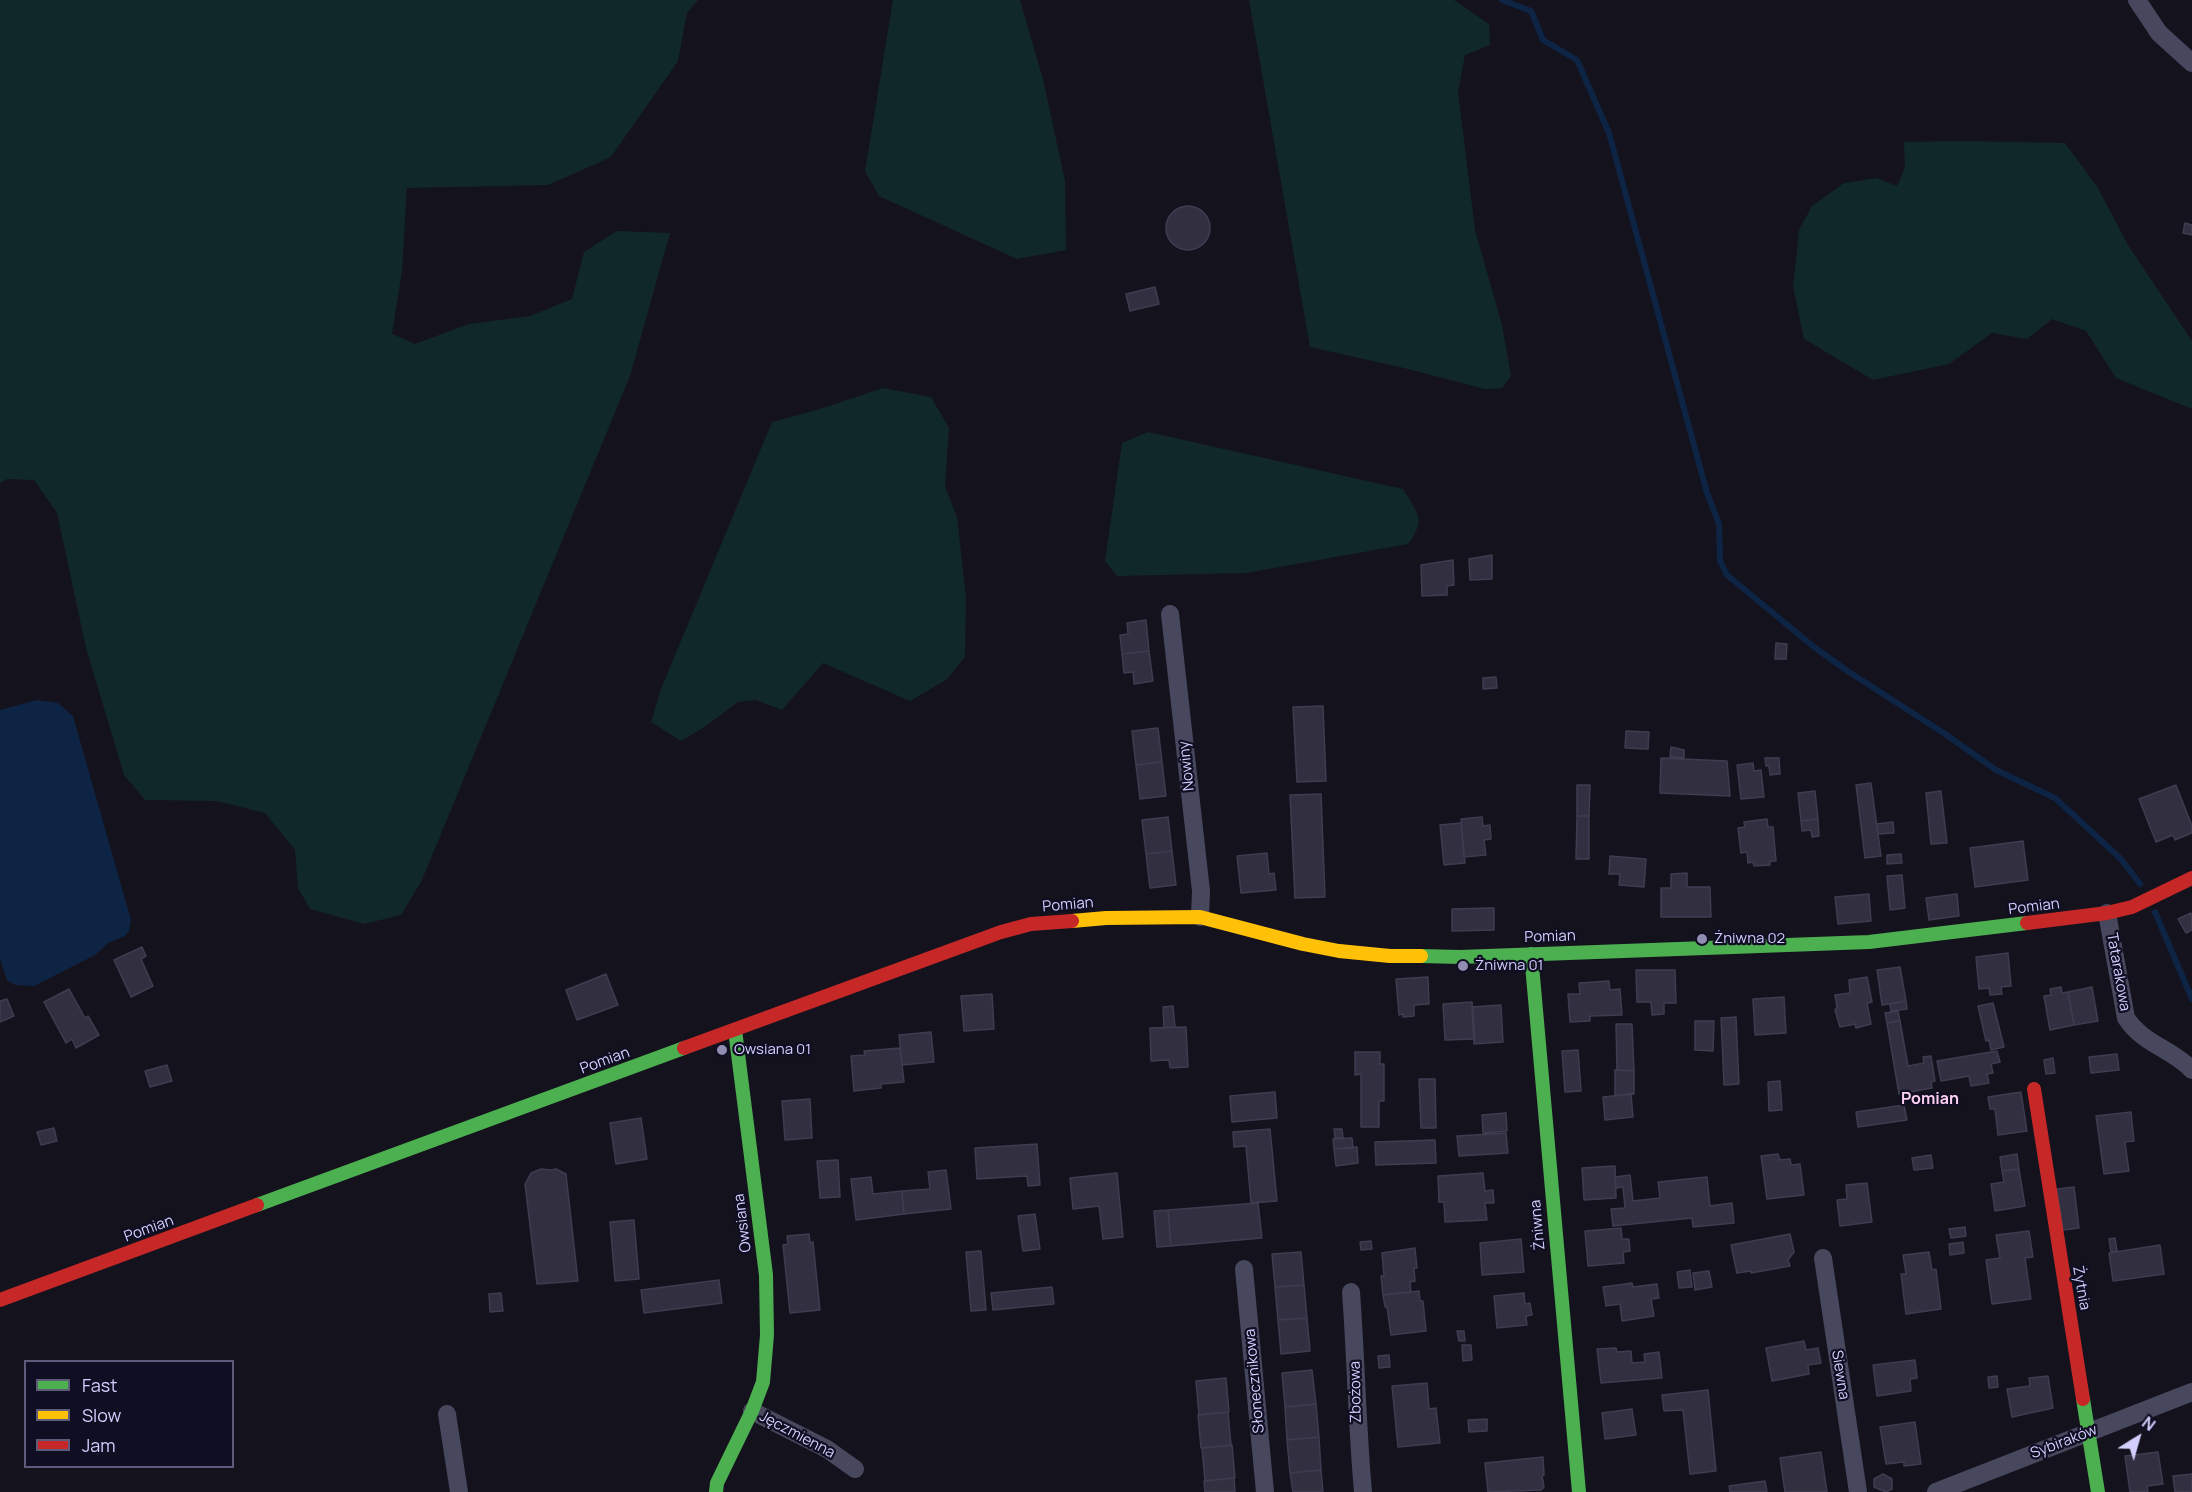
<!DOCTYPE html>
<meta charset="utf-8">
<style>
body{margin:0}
#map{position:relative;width:2192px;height:1492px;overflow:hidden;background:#14121d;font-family:Manrope,sans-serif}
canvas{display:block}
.legend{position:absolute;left:24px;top:1360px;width:210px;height:108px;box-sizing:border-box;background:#100e22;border:2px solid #5e5b7a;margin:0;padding:8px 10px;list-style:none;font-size:18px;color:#d2cfff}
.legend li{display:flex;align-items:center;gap:12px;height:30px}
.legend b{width:30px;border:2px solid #5e5b7a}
.north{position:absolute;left:2108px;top:1408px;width:60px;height:60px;-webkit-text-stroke:4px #100e22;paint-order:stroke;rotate:37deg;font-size:16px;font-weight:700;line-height:24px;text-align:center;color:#d2cfff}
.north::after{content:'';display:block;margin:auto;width:21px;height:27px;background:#d2cfff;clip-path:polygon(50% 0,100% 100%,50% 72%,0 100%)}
</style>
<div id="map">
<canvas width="2192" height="1492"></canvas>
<ul class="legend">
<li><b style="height:8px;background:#4caf50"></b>Fast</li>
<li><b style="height:8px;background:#ffc107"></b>Slow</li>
<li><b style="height:8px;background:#c62828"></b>Jam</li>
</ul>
<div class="north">N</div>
</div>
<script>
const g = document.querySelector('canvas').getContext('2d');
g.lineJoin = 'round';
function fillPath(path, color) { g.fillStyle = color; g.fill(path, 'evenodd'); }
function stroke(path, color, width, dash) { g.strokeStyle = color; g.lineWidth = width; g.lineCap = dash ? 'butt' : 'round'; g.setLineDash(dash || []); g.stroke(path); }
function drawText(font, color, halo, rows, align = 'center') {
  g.font = font + ' Manrope,sans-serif'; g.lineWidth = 4.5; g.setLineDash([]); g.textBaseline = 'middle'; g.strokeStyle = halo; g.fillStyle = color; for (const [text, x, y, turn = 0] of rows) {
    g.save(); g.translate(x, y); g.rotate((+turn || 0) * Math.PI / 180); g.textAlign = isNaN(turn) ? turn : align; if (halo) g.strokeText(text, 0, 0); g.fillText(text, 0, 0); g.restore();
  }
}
const green = new Path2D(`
 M0 0H698L687 13 678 61 611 157 548 185 407 188 402 271 392 334 415 344 469 324 530 316 572 299 584 252 617 231 670 233 630 376 422 880 401 915 364 924 310 909 298 888 295 850 265 813 217 801 145 800 124 775 86 648 57 513 34 480 7 479 0 483Z
 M893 0H1020L1043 79 1065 181 1066 250 1017 259 879 196 865 171Z
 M1249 0H1454L1489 24 1490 45 1465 55 1458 92 1475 230 1502 325 1511 376 1502 388 1485 389 1404 368 1310 347Z
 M1963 141 2065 143 2098 188 2128 245 2192 341V409L2116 378 2086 331 2052 319 2027 339 1992 333 1949 364 1873 380 1804 339 1793 287 1799 230 1812 206 1844 183 1877 178 1897 186 1905 168 1904 142Z
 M883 388 931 397 949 428 945 486 957 517 966 598 965 657 946 680 910 701 823 663 782 710 756 700 738 702 706 726 681 741 651 722 661 689 772 422 817 410Z
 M1148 432 1403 489C1417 513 1427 519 1408 544L1246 573 1117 576 1105 561 1122 443Z`);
const water = new Path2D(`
 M37 700 58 703 73 716 131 920 129 931 125 936 108 943 95 955 34 986 15 985 7 980 0 959V710Z`);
const stream = new Path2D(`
 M1502 0 1531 11 1543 40 1577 60 1609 133 1707 493 1719 524 1720 561 1727 575 1814 647 1846 670 1945 734 1996 770 2055 798 2121 859 2140 884
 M2155 912 2192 999`);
const building = new Path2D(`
 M1166 228a22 22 0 1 1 44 0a22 22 0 1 1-44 0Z
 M2185 223 2192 225V235L2183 233Z
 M1155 287 1159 304 1130 311 1126 294Z
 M1492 555V579L1470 580 1469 559Z
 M1453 560 1454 585 1447 586V595L1422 596 1421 565Z
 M1146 620 1149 651 1122 654 1120 635 1128 634 1127 623Z
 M1776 643 1787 644 1786 659H1775Z
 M1149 651 1153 681 1134 684 1133 672 1124 673 1122 654Z
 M1496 677 1497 688 1483 689V678Z
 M1323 706 1326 781 1297 782 1293 707Z
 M1158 728 1162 762 1136 765 1132 731Z
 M1626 731 1649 732 1648 749 1625 748Z
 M1671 747 1684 750V758L1670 757Z
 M1661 758 1727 761 1730 796 1660 793Z
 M1765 758H1779L1780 774 1770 775 1769 766H1766Z
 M1162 762 1166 796 1140 799 1136 765Z
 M1753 763 1754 771 1761 770 1764 797 1741 799 1737 765Z
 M1871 783 1881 856 1865 858 1856 785Z
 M1577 785H1590L1589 816H1577Z
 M2176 785 2192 826V833L2175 840 2173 835 2156 842 2139 799Z
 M1815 791 1818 819 1801 821 1798 793Z
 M1941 791 1947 843 1931 844 1926 793Z
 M1321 794 1325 897 1295 898 1290 795Z
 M1577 816H1589V859H1576Z
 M1168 817 1172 851 1146 854 1142 820Z
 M1482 817 1483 826 1490 825 1491 839 1484 840 1486 855 1464 857 1461 819Z
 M1767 819 1768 827H1773L1776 861H1770V865L1754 866 1753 862 1748 863 1747 852 1741 853 1738 828 1745 827 1744 822Z
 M1818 819 1819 836 1812 837 1811 830 1802 831 1801 821Z
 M1893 822 1894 833 1878 834 1877 824Z
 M1461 823 1465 863 1444 865 1440 825Z
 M2023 841 2028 880 1975 887 1970 848Z
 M1172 851 1176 885 1150 888 1146 854Z
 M1267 853 1269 874 1274 873 1276 890 1241 893 1237 856Z
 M1901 854 1902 863 1887 864V855Z
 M1610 856 1646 859 1644 887 1619 885 1620 874H1609Z
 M1687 873V887H1710L1711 917H1661V888H1671V874Z
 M1902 875 1905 908 1890 910 1887 876Z
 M1869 894 1871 921 1838 924 1835 897Z
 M1957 894 1959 916 1929 920 1926 898Z
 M1494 908V930L1452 931V909Z
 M2191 913 2192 930 2186 933 2178 919Z
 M142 947 146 956 141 959 153 986 131 997 114 960Z
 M2008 953 2011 986 2001 987 2002 994 1990 995 1989 988 1979 989 1976 957Z
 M1900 967 1906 1001 1882 1005 1877 970Z
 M1636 970H1675L1676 1003H1664V1014L1652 1015 1651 1002H1637Z
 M606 974 618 1005 577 1020 566 990Z
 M1428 977 1429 1004 1414 1005V1016L1403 1017V1014L1399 1015 1396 979Z
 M1867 977 1872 1002 1867 1003 1871 1024 1856 1028 1855 1024 1840 1027 1835 1010 1837 1007 1835 995 1850 993 1849 980Z
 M1609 981 1610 990 1620 989 1622 1015 1590 1016V1021L1570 1022 1568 994H1580L1579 983Z
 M2061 987 2062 993 2068 992 2074 1025 2050 1030 2044 996 2051 995 2050 989Z
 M2092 987 2098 1021 2074 1025 2068 992Z
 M69 989 85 1018 88 1016 99 1035 76 1048 72 1039 66 1043 44 1002Z
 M992 994 994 1029 964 1031 961 996Z
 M1784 997 1786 1033 1755 1035 1753 999Z
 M7 999 14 1016 0 1022V1001Z
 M1906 1001 1907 1009 1891 1011 1890 1004Z
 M1472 1002 1475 1039 1445 1040 1443 1004Z
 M1993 1003 2004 1047 1991 1050 1989 1040 1986 1041 1978 1006Z
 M1501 1005 1503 1042 1474 1044 1472 1007Z
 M1173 1006 1175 1027 1164 1028 1163 1007Z
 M1898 1011 1900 1021 1887 1023 1885 1013Z
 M1736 1017 1739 1084 1724 1085 1721 1018Z
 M1695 1021H1714L1713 1051 1695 1050Z
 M1900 1021 1908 1066 1924 1063 1923 1057 1931 1056 1935 1081 1931 1082 1932 1088 1899 1094 1887 1023Z
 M1616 1024H1632L1634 1071 1617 1070Z
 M1186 1027 1188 1067 1170 1068 1169 1060 1151 1061 1150 1028Z
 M931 1032 934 1062 902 1065 899 1035Z
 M900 1048 904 1082 881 1084V1088L854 1091 851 1056 865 1055 864 1051Z
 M1578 1050 1581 1091 1565 1092 1562 1051Z
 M1997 1051 2000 1062 1991 1064 1993 1073 1987 1074 1989 1083 1971 1086 1969 1076 1941 1081 1937 1061Z
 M1355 1052H1380V1064H1384V1101H1379V1127H1361V1074L1355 1075Z
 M2117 1054 2119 1070 2091 1073 2089 1057Z
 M2053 1058 2055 1073 2046 1074 2044 1060Z
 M167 1065 172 1081 150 1087 145 1071Z
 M1615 1070 1634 1071V1094L1615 1096Z
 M1419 1079H1435L1436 1128H1421Z
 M1780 1081 1782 1110 1769 1111 1768 1082Z
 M1275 1092 1277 1118 1232 1122 1230 1096Z
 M2021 1092 2027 1131 1998 1135 1995 1109H1990L1988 1097Z
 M1631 1094 1633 1117 1605 1120 1603 1097Z
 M810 1099 812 1138 785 1140 782 1101Z
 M1904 1105 1907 1120 1858 1127 1856 1112Z
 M2131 1112 2134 1141 2125 1142 2129 1171 2104 1174 2096 1116Z
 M1506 1113 1507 1131 1483 1133 1482 1115Z
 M641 1118 647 1159 616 1164 610 1123Z
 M54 1128 57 1141 41 1145 37 1132Z
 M1270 1129 1277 1201 1251 1203 1246 1146 1234 1147 1233 1132Z
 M1334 1129H1342L1343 1138H1335Z
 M1506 1133 1508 1153 1459 1156 1457 1136Z
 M1352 1138 1353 1148 1334 1149 1333 1139Z
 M1435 1140 1436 1163 1376 1165 1375 1142Z
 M1037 1144 1040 1185 1028 1186 1027 1176 977 1179 975 1148Z
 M1357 1147 1358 1163 1336 1166 1334 1149Z
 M1778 1154 1780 1160 1790 1159 1791 1165 1800 1164 1804 1195 1767 1199 1761 1156Z
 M2017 1154 2019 1169 2002 1171 2000 1157Z
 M1931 1155 1933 1168 1914 1170 1912 1158Z
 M838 1160 840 1197 820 1198 817 1161Z
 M1615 1166 1616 1198 1584 1200 1582 1168Z
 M541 1169 551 1170 556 1169 566 1174 578 1281 537 1284 525 1184 531 1173Z
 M2019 1169 2025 1206 1995 1211 1991 1184 2004 1182 2002 1171Z
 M946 1170 951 1209 904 1214 902 1191 930 1189 928 1172Z
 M1117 1173 1123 1237 1103 1239 1099 1206 1073 1209 1070 1178Z
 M1483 1173 1485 1191 1493 1190 1494 1203H1485L1487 1220 1445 1222 1444 1202H1439L1438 1176Z
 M1630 1175 1633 1201 1660 1198 1658 1182 1707 1177 1710 1206 1732 1203 1734 1223 1693 1227 1692 1218 1613 1226 1611 1209 1625 1208 1623 1187 1616 1188 1615 1177Z
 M871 1177 873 1194 902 1191 904 1214 856 1220 851 1179Z
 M1867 1183 1872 1222 1840 1226 1837 1200 1847 1199 1846 1185Z
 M2074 1187 2079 1228 2063 1230 2057 1189Z
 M1258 1203 1262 1238 1171 1246 1168 1210Z
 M1168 1210 1171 1246 1157 1247 1154 1211Z
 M1035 1214 1040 1249 1023 1251 1018 1216Z
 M634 1220 639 1279 615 1281 610 1222Z
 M1965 1227 1966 1236 1951 1238 1949 1229Z
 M1621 1228 1622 1239H1629L1630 1251 1623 1252 1624 1263 1588 1266 1585 1231Z
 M2029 1231 2033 1257 2025 1258 2031 1299 1992 1304 1986 1260 2000 1258 1996 1235Z
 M809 1234 810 1243 813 1242 820 1310 790 1313 783 1245 788 1244 787 1236Z
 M1790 1234 1794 1252 1788 1260 1790 1266 1751 1273V1271L1737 1273 1731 1245Z
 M2115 1238 2117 1251 2111 1252 2109 1239Z
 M1521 1239 1524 1272 1482 1275 1480 1243Z
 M1371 1241 1372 1249 1361 1250 1360 1242Z
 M1963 1242 1964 1253 1950 1255 1949 1244Z
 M2160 1245 2164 1274 2113 1281 2109 1253Z
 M1415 1248 1417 1268H1414L1415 1281 1410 1282 1411 1292 1383 1295 1381 1276H1384L1382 1253Z
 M981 1251 986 1310 971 1311 966 1252Z
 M1301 1252 1304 1285 1275 1287 1272 1254Z
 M1929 1252 1932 1270 1936 1269 1941 1309 1906 1314 1901 1274H1906L1903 1255Z
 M1690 1270 1692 1287 1679 1288 1677 1272Z
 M1709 1271 1712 1287 1695 1290 1693 1273Z
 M719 1280 722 1303 644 1313 641 1290Z
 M1632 1283 1633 1287 1657 1284 1659 1298 1651 1299 1654 1316 1622 1321 1620 1304 1606 1306 1603 1287Z
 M1304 1285 1307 1318 1278 1320 1275 1287Z
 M1052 1287 1054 1304 993 1310 991 1293Z
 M1419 1291 1420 1301H1423L1426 1331 1391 1335 1387 1307H1385L1383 1295Z
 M501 1293 503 1311 490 1312 489 1294Z
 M1524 1293 1525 1304 1530 1303 1532 1315 1526 1316 1527 1325 1497 1328 1494 1296Z
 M1307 1318 1310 1351 1281 1354 1278 1320Z
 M1457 1331H1464L1465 1341H1459Z
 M1804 1341 1806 1350 1818 1348 1821 1363 1808 1365 1809 1374 1772 1381 1766 1348Z
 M1462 1345H1471L1472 1360 1463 1361Z
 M1616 1348 1617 1352 1631 1351 1632 1363 1645 1362 1644 1354 1659 1352 1662 1378 1601 1383 1597 1349Z
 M1389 1355 1390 1367 1379 1368 1378 1356Z
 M1915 1360 1917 1378 1910 1379 1911 1391 1877 1396 1873 1365Z
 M1312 1370 1316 1404 1285 1407 1282 1373Z
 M1997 1376 1998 1387 1989 1388 1988 1377Z
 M2048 1376 2053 1408 2012 1417 2007 1389 2030 1386 2029 1378Z
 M1226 1378 1229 1412 1199 1415 1196 1381Z
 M1427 1383 1429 1409 1436 1408 1440 1443 1398 1447 1392 1386Z
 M1708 1390 1716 1471 1690 1474 1683 1410 1664 1411 1662 1395Z
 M1316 1404 1319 1437 1287 1440 1285 1407Z
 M1632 1409 1636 1435 1605 1439 1602 1413Z
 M1228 1412 1231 1445 1201 1448 1198 1415Z
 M1487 1419V1431L1469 1432 1468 1420Z
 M1915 1422 1921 1464 1904 1466V1462L1886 1464 1880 1427Z
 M1319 1437 1321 1470 1290 1473 1287 1440Z
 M1232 1445 1235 1478 1205 1481 1202 1448Z
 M1821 1452 1827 1492H1785L1780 1458Z
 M2158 1452 2163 1484 2147 1486 2148 1492H2130L2125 1456Z
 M1543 1457 1544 1475 1542 1476 1544 1487 1541 1490 1488 1492 1485 1463Z
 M1321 1470 1323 1492H1293L1290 1473Z
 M1883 1474 1892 1479V1489L1886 1492 1874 1487V1479Z
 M2192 1474V1492H2175L2173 1476Z
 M1234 1478 1235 1492H1205L1204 1481Z
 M1765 1481 1767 1492H1730L1729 1486Z`);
const street = new Path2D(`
 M2137 0 2159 33 2192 63
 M1170 614 1201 891 1200 917
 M2107 913 2126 1018C2144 1045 2171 1048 2192 1070
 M1823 1258 1858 1492
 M1244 1269 1265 1492
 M1351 1292C1356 1359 1357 1425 1363 1492
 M752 1411 827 1449 855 1469
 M447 1414 459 1492
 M1936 1492 2192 1392`);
const fast = new Path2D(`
 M1531 954 1579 1492
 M1421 956 1460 957 1869 942 2027 923
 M257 1205 684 1048
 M2083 1399 2098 1492
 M716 1492 717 1483 752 1411 763 1382 767 1335 766 1275 735 1030`);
const slow = new Path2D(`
 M1072 921 1106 918 1200 917 1303 944 1339 951 1390 956H1421`);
const jam = new Path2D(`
 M2027 923 2107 913 2132 907 2192 878
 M684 1048 1001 932 1031 924 1072 921
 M2034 1089 2083 1399
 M0 1300 257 1205`);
const markers = [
 [1702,939,6,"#908db0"],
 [1463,966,6,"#908db0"],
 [722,1050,6,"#908db0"]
];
const streetNames = [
 ["Nowiny",1187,766,-96],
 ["Pomian",1068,905,-5],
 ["Pomian",2034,907,-7],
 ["Pomian",1550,937,-2],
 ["Tatarakowa",2118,972,80],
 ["Pomian",605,1061,-20],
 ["Owsiana",743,1223,-97],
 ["Żniwna",1538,1225,-95],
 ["Pomian",149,1229,-20],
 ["Żytnia",2081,1288,80],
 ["Siewna",1840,1375,81],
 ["Słonecznikowa",1255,1381,-95],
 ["Zbożowa",1356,1392,-91],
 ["Jęczmienna",797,1435,28],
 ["Sybiraków",2064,1442,-21]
];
const poiNames = [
 ["Żniwna 02",1714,939],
 ["Żniwna 01",1475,966],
 ["Owsiana 01",734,1050]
];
const neighbourhoodNames = [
 ["Pomian",1930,1100]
];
fillPath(green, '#112828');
fillPath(water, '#0e2444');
stroke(stream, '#0e2444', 6);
fillPath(building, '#323040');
stroke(building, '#3f3c51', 1.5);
stroke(street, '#47485e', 18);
stroke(fast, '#4caf50', 14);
stroke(slow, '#ffc107', 14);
stroke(jam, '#c62828', 14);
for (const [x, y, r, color] of markers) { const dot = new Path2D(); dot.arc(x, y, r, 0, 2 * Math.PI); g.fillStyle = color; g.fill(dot); stroke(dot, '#100e22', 2); }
drawText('15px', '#d2cfff', '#100e22', streetNames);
drawText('15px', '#d2cfff', '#100e22', poiNames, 'left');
drawText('bold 16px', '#ffd1f0', '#100e22', neighbourhoodNames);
</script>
